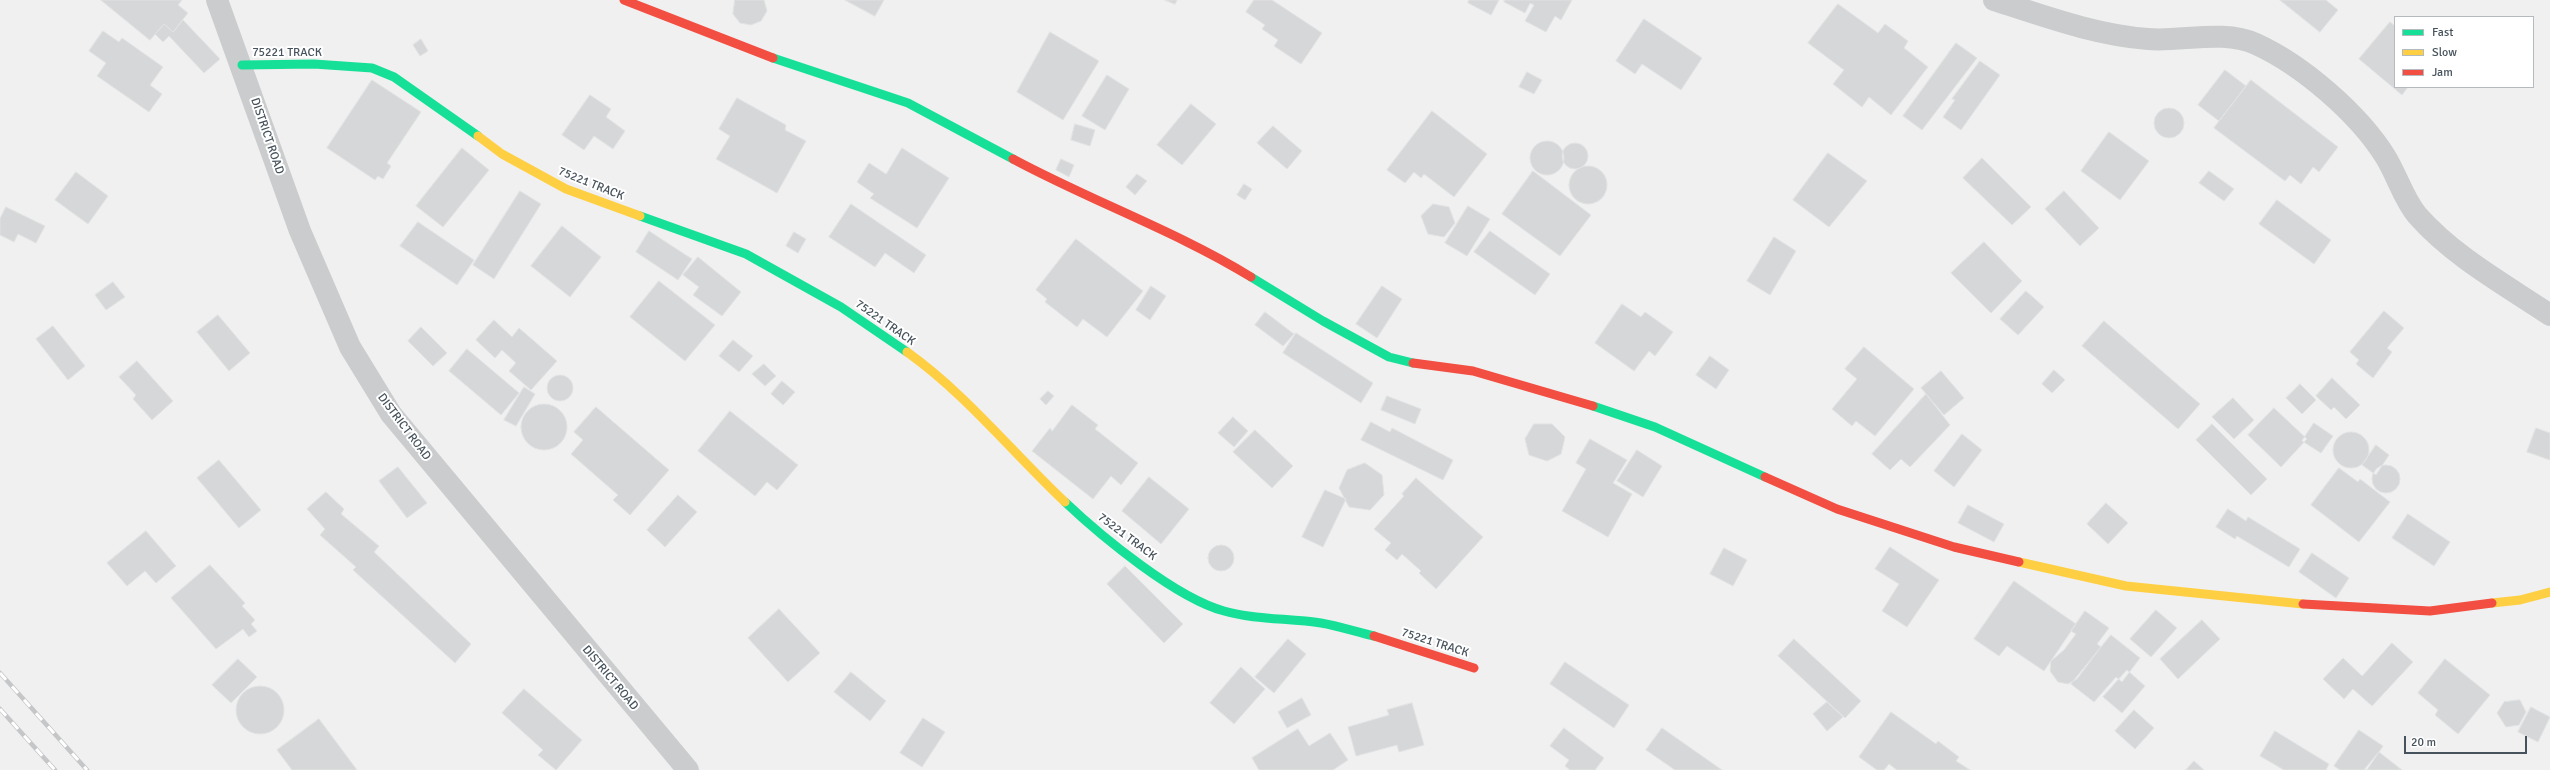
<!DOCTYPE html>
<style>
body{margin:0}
#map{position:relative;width:2550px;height:770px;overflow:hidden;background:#f0f0f0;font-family:Signika,sans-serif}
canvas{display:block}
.legend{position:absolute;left:2394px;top:16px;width:140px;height:72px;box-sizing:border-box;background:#fff;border:1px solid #b5babe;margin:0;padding:5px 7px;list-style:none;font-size:12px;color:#47535c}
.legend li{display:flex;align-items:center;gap:8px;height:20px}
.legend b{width:20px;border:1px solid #b5babe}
.scale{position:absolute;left:2404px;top:736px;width:123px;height:18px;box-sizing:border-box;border:2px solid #47535c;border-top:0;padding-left:5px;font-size:12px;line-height:14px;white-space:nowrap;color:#47535c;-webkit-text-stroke:3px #fff;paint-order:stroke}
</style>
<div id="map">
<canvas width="2550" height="770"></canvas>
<ul class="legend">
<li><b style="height:5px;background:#16e098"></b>Fast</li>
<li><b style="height:5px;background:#ffcf43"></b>Slow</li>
<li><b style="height:5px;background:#f24e42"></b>Jam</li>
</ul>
<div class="scale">20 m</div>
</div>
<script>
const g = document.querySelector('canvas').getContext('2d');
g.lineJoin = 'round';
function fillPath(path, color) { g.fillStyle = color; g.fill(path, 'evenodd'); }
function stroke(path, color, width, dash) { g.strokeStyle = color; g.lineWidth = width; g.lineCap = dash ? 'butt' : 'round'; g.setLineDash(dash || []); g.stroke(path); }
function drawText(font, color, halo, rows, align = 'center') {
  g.font = font + ' Signika,sans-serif'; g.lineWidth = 4; g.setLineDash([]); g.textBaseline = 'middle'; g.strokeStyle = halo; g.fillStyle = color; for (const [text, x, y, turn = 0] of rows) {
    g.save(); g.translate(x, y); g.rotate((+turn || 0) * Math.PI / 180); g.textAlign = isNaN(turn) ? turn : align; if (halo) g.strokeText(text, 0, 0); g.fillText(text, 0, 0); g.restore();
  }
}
const building = new Path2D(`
 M101 0H182L178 5 188 13 173 32 164 24 150 40Z
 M735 0H764L767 11 761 21 751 25 740 23 733 14Z
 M845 0H884L875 16Z
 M1165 0H1177L1175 4Z
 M1254 0H1272L1322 33 1301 64 1274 46 1278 40 1262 29 1265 25 1246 12Z
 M1469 0H1499L1491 15 1468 3Z
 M1505 0H1572L1561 20 1555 16 1546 32 1525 21 1534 5 1530 3 1525 13 1504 2Z
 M2280 0H2326L2338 10 2320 32Z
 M1838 4 1878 33 1885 24 1908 41 1904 48 1928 67 1891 115 1869 97 1862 107 1833 84 1844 70 1808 43Z
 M1644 19 1702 58 1681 90 1642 64 1635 74 1616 61Z
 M183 20 220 59 204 73 169 36 163 42 155 34 164 24 173 32Z
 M2390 22 2395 26V87H2408L2402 95 2359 59Z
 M103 31 119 42 122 38 163 67 150 85 162 94 149 112 97 76 106 63 89 51Z
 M1050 32 1099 61 1063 120 1017 92Z
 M421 39 428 51 420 56 413 45Z
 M1956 43 1977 58 1922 130 1903 116Z
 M1980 61 2000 75 1961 130 1943 117 1955 100 1952 99Z
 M2225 70 2246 86 2219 121 2198 105Z
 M1527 72 1542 80 1534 94 1519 87Z
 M1107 75 1129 89 1105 130 1082 116Z
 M372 80 421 112 387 163 391 166 383 179 378 176 375 180 327 148Z
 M2251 80 2338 147 2319 172 2313 167 2301 184 2290 175 2285 181 2214 128Z
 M590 95 611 109 606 117 625 131 613 149 594 136 584 150 562 135Z
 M737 98 786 125 785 130 806 141 777 193 716 159 730 136 719 129Z
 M1191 104 1216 124 1182 165 1157 145Z
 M2154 123a15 15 0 1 1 30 0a15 15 0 1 1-30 0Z
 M1432 111 1487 154 1454 197 1424 174 1421 178 1414 172 1405 183 1387 170Z
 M1075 124 1095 130 1090 146 1071 140Z
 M1273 126 1302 151 1287 169 1257 143Z
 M2109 132 2149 161 2120 200 2081 171Z
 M1530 158a17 17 0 1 1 34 0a17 17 0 1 1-34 0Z
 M1562 156a13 13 0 1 1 26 0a13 13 0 1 1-26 0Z
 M462 148 489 170 443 227 416 206Z
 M902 148 949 178 917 228 870 198 874 194 857 182 869 163 886 174Z
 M1828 153 1867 181 1829 227 1793 200Z
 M1982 158 2031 207 2012 225 1963 178Z
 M1061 159 1074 165 1069 177 1056 170Z
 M1569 185a19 19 0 1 1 38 0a19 19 0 1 1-38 0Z
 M1533 171 1591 215 1560 256 1502 214Z
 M2209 171 2234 189 2224 201 2199 183Z
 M76 172 108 196 88 224 55 200Z
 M1137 174 1147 181 1135 195 1126 187Z
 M1244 184 1252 189 1245 200 1237 195Z
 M520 191 541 204 494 279 473 265Z
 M2064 191 2099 228 2080 246 2045 209Z
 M2277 200 2331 240 2314 264 2259 224Z
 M851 204 926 255 914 273 885 253 875 267 829 237Z
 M1433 204 1449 207 1455 223 1444 237 1428 234 1421 216Z
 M1468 206 1490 219 1467 256 1445 243Z
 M6 207 45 226 36 243 18 234 14 242 0 235V219Z
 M418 222 474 260 457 285 400 246Z
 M562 226 601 257 570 297 531 266Z
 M649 231 692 259 678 280 636 252Z
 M1490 231 1550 274 1535 295 1474 252Z
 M794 232 806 239 798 253 786 246Z
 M1774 237 1796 251 1770 295 1747 281Z
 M1076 239 1143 291 1107 337 1083 319 1077 327 1045 302 1047 299 1036 290Z
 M1984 242 2022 281 1991 313 1951 273Z
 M698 257 741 292 722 316 693 295 699 287 683 275Z
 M659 281 715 325 685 361 630 317Z
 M113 282 125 297 106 310 95 295Z
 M1151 286 1166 296 1150 320 1136 310Z
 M1382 286 1402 299 1377 338 1356 324Z
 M2026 291 2044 307 2018 335 2000 319Z
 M1622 304 1641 317 1645 312 1673 332 1655 356 1649 351 1634 371 1595 343Z
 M2384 311 2404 328 2387 348 2392 352 2373 378 2356 364 2359 360 2350 352Z
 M1265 312 1294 334 1283 346 1255 325Z
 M218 315 250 353 229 371 197 332Z
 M494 320 512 337 519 328 557 361 531 390 509 371 516 363 502 350 495 358 476 340Z
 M2104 321 2200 404 2178 429 2082 346Z
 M53 326 85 366 68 380 36 339Z
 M421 327 447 353 433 366 408 341Z
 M1296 333 1373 383 1361 403 1283 353Z
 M733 340 753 356 739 372 719 356Z
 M1864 347 1914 389 1875 436 1856 421 1852 426 1832 409 1857 379 1845 369Z
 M467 349 519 393 501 415 449 371Z
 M1710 356 1729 370 1716 389 1696 375Z
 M137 361 173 401 152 420 133 399 136 395 119 377Z
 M764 364 776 376 765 386 752 374Z
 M2054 370 2065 380 2052 393 2042 384Z
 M1941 371 1964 398 1944 415 1921 388Z
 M547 388a13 13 0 1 1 26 0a13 13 0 1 1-26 0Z
 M2332 378 2360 405 2346 419 2334 407 2331 410 2316 396Z
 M782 381 795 392 783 405 771 394Z
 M2300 384 2316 400 2302 414 2286 398Z
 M524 387 535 394 516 426 504 420Z
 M1048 391 1054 396 1046 405 1040 399Z
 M1926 394 1950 425 1910 467 1901 459 1890 470 1872 454Z
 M1387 396 1421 409 1415 424 1381 410Z
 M2233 398 2254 420 2234 439 2212 417Z
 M521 427a23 23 0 1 1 46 0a23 23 0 1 1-46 0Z
 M1072 405 1098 425 1095 429 1138 463 1121 485 1111 476 1093 499 1032 451 1050 428 1052 431Z
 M596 407 669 470 630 515 613 500 618 495 571 454 583 440 574 432Z
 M2274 408 2307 439 2281 467 2248 435Z
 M730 411 798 465 777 490 767 482 755 496 698 451Z
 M1233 417 1248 431 1234 447 1218 433Z
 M1371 422 1390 432 1392 428 1453 460 1443 480 1361 440Z
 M2314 423 2333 436 2321 453 2302 441Z
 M1534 424H1552L1565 437 1561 454 1547 461 1529 455 1525 439Z
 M2212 424 2267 479 2251 495 2196 440Z
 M2536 428 2550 433V460L2527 452Z
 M1255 430 1293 466 1272 488 1233 452Z
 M2333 450a18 18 0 1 1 36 0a18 18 0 1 1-36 0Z
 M1962 434 1982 450 1954 487 1934 471Z
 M1590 439 1627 460 1613 483 1632 494 1608 537 1562 511 1586 469 1576 463Z
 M2376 445 2389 455 2376 475 2362 465Z
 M1637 450 1662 466 1643 497 1617 481Z
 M219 460 261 510 239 528 197 478Z
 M1365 463 1382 475 1384 495 1370 510 1349 507 1339 488 1347 470Z
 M2372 479a14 14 0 1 1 28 0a14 14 0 1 1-28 0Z
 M398 467 427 503 407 518 379 481Z
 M2339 468 2358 482 2360 479 2390 502 2359 542 2311 505Z
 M1149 477 1189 509 1161 544 1122 511Z
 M1416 478 1483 537 1436 589 1419 573 1421 571 1402 554 1397 560 1385 550 1391 543 1374 529 1404 496 1402 494Z
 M1325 490 1346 499 1323 547 1302 537Z
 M326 492 344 509 341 514 379 546 374 552 471 644 455 663 353 570 356 567 320 535 325 529 307 509Z
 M678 495 697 512 665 547 647 530Z
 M2106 503 2128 523 2108 544 2087 524Z
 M1968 505 2004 524 1994 542 1958 523Z
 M2228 509 2246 521 2248 517 2300 549 2289 567 2237 536 2235 539 2216 527Z
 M2408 514 2450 542 2434 566 2392 538Z
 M146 531 176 566 156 583 145 571 127 586 107 563Z
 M1208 558a13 13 0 1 1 26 0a13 13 0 1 1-26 0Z
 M1890 547 1939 580 1907 627 1882 611 1899 584 1875 569Z
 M1724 548 1747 560 1733 586 1710 574Z
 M2312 553 2349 578 2336 598 2299 572Z
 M210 565 245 603 242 606 255 620 251 624 257 631 249 637 243 629 216 649 171 598Z
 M1125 566 1183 624 1164 643 1107 584Z
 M2014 581 2076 624 2044 671 2007 646 1999 656 1974 639Z
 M779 609 820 653 788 682 748 638Z
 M2156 610 2177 628 2151 657 2130 639Z
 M2085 611 2109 628 2097 644 2101 647 2077 679 2068 684 2058 682 2050 671 2051 661 2064 650 2076 634 2071 631Z
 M2202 620 2220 639 2178 679 2160 659Z
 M2111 635 2140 658 2122 682 2116 677 2094 702 2071 684Z
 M1288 639 1306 654 1274 693 1255 677Z
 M1794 639 1861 701 1845 718 1778 656Z
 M2392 643 2413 662 2372 706 2353 689 2344 699 2323 679 2343 658 2362 676Z
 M238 659 257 677 231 703 212 685Z
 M2445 659 2490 695 2458 734 2435 715 2438 710 2418 693Z
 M1565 662 1629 705 1614 728 1550 684Z
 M1241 667 1265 689 1234 724 1210 703Z
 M2127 670 2145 686 2122 713 2103 697Z
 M851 672 886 701 870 721 834 692Z
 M236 710a24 24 0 1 1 48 0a24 24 0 1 1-48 0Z
 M524 689 582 740 556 770 538 755 543 750 502 713Z
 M1302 698 1311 715 1287 728 1278 712Z
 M2520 700 2526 712 2519 725 2506 727 2497 713 2504 702Z
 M1827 702 1843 717 1827 731 1813 714Z
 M1412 703 1424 745 1399 752 1397 745 1356 756 1348 727 1389 715 1387 710Z
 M2531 707 2550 717 2538 742 2518 732Z
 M2134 710 2154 728 2135 749 2115 731Z
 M1891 712 1936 744 1938 741 1959 757 1956 761 1970 770H1897L1889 764 1884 770H1877L1859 757Z
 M923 718 945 732 922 767 900 753Z
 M319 719 357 770H292L277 750Z
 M1564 728 1604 758 1595 770H1570L1565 766 1569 760 1550 746Z
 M1662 728 1722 770H1675L1646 750Z
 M1298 729 1309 746 1330 733 1348 760 1333 770H1259L1252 758Z
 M2359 730 2383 746 2367 770H2340L2334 766Z
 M2275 731 2329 764 2326 770H2284L2260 756Z
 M2379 752 2402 770H2364Z
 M2194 761 2204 770H2186Z`);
const street = new Path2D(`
 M217 0 300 231 350 347 391 414 688 770
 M1994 0C2044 16 2095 35 2148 39 2182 42 2223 29 2256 44 2302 65 2358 113 2385 156 2397 175 2403 198 2417 215 2454 257 2504 284 2550 315`);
const fast = new Path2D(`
 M773 58 908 103 1013 159
 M242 65 314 64 372 68 394 77 478 136
 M640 216 746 254 841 307 907 352
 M1251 277 1323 321 1389 357 1413 363
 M1593 406 1655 427 1765 477
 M1065 502C1102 537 1176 598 1224 611 1255 620 1290 618 1321 623 1339 626 1356 632 1374 636`);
const slow = new Path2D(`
 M478 136 502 154 566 189 640 216
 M907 352C966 394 1013 453 1065 502
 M2019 562 2126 586 2303 604
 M2492 603 2520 600 2550 592`);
const jam = new Path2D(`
 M624 0 773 58
 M1013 159C1091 201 1176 231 1251 277
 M1413 363 1473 371 1593 406
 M1765 477 1837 509 1954 547 2019 562
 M2303 604 2430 611 2492 603
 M1374 636 1474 668`);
const rail = new Path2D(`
 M0 673 87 770
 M0 709 55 770`);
const streetNames = [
 ["75221 TRACK",287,53],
 ["DISTRICT ROAD",267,136,71],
 ["75221 TRACK",591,184,22],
 ["75221 TRACK",885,323,35],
 ["DISTRICT ROAD",404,427,53],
 ["75221 TRACK",1127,537,37],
 ["75221 TRACK",1435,643,18],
 ["DISTRICT ROAD",610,678,50]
];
fillPath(building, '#d6d7d8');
stroke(building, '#e1e2e3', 1);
stroke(street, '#caccce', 22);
stroke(fast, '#16e098', 9);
stroke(slow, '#ffcf43', 9);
stroke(jam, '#f24e42', 9);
stroke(rail, '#c5c6c8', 4.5);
stroke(rail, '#fff', 3, [9]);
drawText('12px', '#47535c', '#fff', streetNames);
</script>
